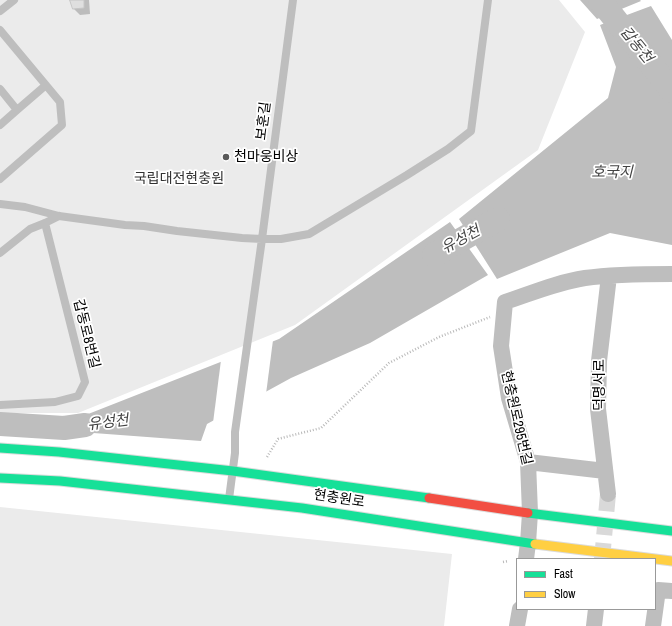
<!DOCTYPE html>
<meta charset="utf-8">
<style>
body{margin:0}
#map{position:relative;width:672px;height:626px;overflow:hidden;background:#fff;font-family:"Archivo Narrow",sans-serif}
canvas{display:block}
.legend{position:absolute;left:516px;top:558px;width:140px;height:52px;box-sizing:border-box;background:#fff;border:1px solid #999;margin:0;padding:5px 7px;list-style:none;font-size:12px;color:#000}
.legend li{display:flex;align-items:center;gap:8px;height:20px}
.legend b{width:20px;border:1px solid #999}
</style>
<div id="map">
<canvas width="672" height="626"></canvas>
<ul class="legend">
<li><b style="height:5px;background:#16e098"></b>Fast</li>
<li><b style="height:5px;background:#ffcf43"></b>Slow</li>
</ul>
</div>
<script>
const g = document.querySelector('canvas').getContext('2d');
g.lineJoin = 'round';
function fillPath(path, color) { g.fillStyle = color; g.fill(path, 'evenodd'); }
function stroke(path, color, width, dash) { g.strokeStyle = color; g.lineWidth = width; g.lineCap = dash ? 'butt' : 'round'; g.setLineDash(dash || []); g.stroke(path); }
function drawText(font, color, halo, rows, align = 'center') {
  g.font = font + ' "Archivo Narrow","Noto Sans KR",sans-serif'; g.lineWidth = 3.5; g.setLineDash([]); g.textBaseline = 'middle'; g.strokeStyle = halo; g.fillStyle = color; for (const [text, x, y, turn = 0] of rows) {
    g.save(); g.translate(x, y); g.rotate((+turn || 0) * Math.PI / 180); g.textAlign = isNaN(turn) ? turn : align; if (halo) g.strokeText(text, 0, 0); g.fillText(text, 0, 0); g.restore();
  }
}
const green = new Path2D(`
 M0 0H559L585 32 538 150 295 325 78 413H0Z
 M0 507 452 554 444 626H0Z`);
const water = new Path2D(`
 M580 0H640L641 1 597 19Z
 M651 6 672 40V245L610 233 497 279 459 219 608 98 616 67 600 25Z
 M450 222 488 275 370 343 291 378 207 424 201 441 53 430 55 419 78 418 279 339Z`);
const pier = new Path2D(`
 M273 340 266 394 213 423 221 360Z`);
const shadow = new Path2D(`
 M71 0H89L90 14 80 15 74 9Z`);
const river = new Path2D(`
 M600 0 672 91
 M434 255 498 219
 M0 424 64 428 85 425`);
const building = new Path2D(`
 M70 0H84V8L73 9Z`);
const streetTunnel = new Path2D(`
 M602 559 608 494`);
const path = new Path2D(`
 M267 457 278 439 321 428 389 363 439 337 490 317
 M503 562 508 561`);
const lane = new Path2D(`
 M0 11 14 0
 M0 30 60 102 62 125 0 179
 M0 89 17 110 46 85
 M0 125 17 110
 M0 204 25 207 59 216 125 225 144 226 177 231 242 238 262 239H281L309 234 407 175 448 149 471 131 488 0
 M0 253 30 229 45 223 59 216
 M0 405 55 402 78 396 85 382 45 223
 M229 499 235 453V432L262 239 293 0`);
const street = new Path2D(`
 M528 462 605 471
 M608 494 598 409 599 361 609 276
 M526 559 528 543 530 513 528 462 509 398 501 346 505 302C532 293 558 282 585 278 614 274 643 274 672 274
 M517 626 520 609
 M594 626 596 609
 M653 626 658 590 672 591`);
const fast = new Path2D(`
 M0 448 59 452 233 471 429 498
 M0 478 60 481 302 508 535 544
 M528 513 672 531`);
const slow = new Path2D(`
 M535 544 672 561`);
const jam = new Path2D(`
 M429 498 528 513`);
const markers = [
 [226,157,4,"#595959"]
];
const streetNames = [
 ["보훈길",264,121,-83],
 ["갑동로8번길",86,334,76],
 ["덕명서로",600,385,-90],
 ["현충원로295번길",516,418,77],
 ["현충원로",339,499,9]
];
const poiNames = [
 ["천마웅비상",234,157]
];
const parkNames = [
 ["국립대전현충원",179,179]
];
const waterNames = [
 ["갑동천",636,45,51],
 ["호국지",612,173],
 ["유성천",461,240,-29],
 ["유성천",108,423,-7]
];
fillPath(green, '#ebebeb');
fillPath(water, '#bebebe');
fillPath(pier, '#fff');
fillPath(shadow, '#0003');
stroke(river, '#bebebe', 24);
fillPath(building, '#dfdfdf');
stroke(building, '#c6c6c6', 1);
stroke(streetTunnel, '#d9d9d9', 16, [16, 8]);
stroke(fast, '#dbdbdb', 11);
stroke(slow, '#dbdbdb', 11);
stroke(jam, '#dbdbdb', 11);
stroke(path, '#b9b9b9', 2.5, [1, 2]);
stroke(lane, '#bebebe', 8);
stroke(street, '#bebebe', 16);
stroke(fast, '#16e098', 9);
stroke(slow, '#ffcf43', 9);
stroke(jam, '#f24e42', 9);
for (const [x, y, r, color] of markers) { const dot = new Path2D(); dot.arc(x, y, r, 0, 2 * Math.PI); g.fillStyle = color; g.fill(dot); stroke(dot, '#fff', 1.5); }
drawText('14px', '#000', '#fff', streetNames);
drawText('14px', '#000', '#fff', poiNames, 'left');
drawText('14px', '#323232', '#fff', parkNames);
drawText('italic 15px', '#434343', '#fff', waterNames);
</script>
